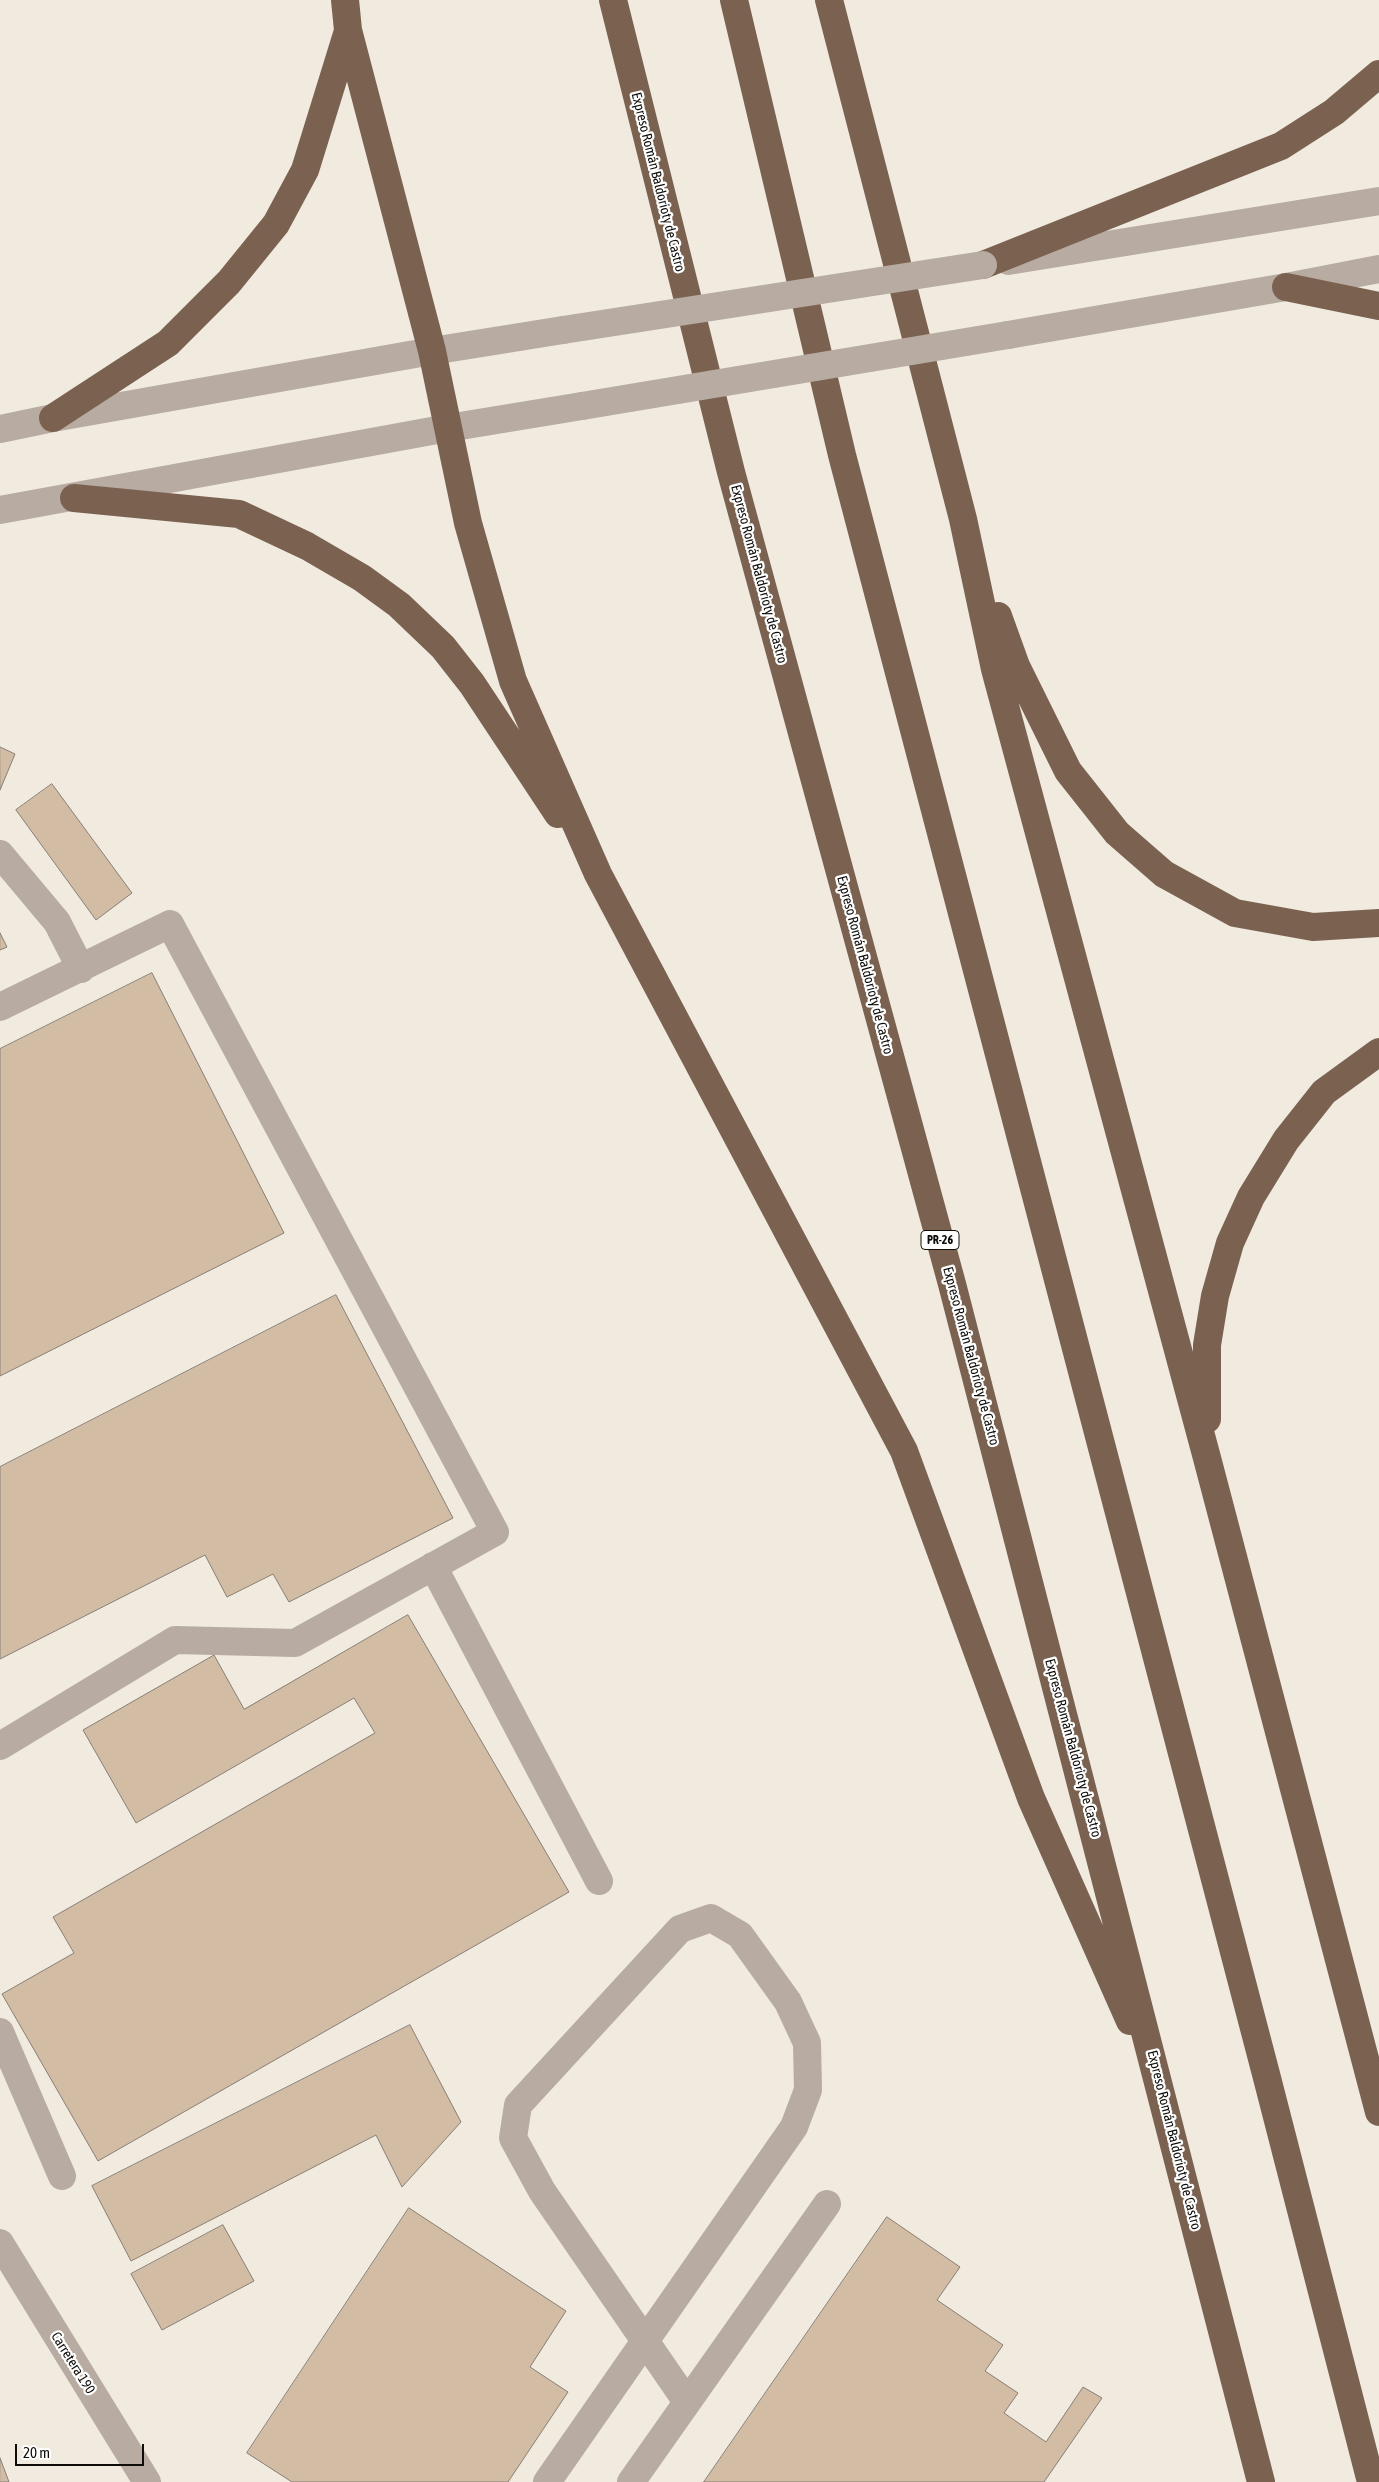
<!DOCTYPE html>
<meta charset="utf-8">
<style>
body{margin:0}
#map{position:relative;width:1379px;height:2482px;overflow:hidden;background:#f0eadf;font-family:"Asap Condensed",sans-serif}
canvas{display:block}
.scale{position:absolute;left:15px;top:2444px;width:129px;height:22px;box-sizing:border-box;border:2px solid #0f0d09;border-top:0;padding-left:6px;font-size:15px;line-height:18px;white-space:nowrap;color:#0f0d09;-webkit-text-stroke:4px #fff;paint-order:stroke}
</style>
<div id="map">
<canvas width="1379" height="2482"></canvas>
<div class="scale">20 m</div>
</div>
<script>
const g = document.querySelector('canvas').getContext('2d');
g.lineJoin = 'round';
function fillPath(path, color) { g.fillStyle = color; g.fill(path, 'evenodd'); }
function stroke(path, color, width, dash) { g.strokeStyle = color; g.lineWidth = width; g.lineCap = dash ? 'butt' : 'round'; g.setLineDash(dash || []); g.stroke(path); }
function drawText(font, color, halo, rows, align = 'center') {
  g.font = font + ' "Asap Condensed",sans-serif'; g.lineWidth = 4.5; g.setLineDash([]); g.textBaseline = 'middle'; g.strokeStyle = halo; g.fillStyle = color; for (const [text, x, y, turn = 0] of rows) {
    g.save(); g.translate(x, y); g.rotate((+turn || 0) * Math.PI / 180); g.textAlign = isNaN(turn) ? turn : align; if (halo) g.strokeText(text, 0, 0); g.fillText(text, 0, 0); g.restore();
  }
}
const building = new Path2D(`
 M0 747 15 754 0 790Z
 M52 784 132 893 96 920 16 810Z
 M0 933 7 947 0 950Z
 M152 973 284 1233 0 1376V1049Z
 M336 1295 453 1518 289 1602 273 1574 227 1597 205 1555 0 1659V1467Z
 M408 1615 569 1892 98 2161 2 1994 74 1953 53 1917 375 1733 354 1698 136 1823 83 1730 214 1655 244 1709Z
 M410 2025 461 2122 402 2187 376 2135 131 2261 92 2186Z
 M409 2208 566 2311 530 2367 568 2392 508 2482H292L247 2453Z
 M887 2217 960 2267 937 2300 1003 2345 985 2371 1018 2393 1004 2413 1046 2442 1083 2387 1102 2398 1044 2482H704Z
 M223 2225 254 2281 162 2330 131 2274Z
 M0 2458 9 2482H0Z`);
const minor = new Path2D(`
 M1008 261 1379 201
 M1008 335 1286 287 1379 269
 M0 429 53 418 432 351 563 330
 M0 510 448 428 582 406
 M0 854 57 922 81 969
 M0 1007 170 924 495 1532 295 1643 175 1640 0 1746
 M433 1566 599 1881
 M0 2032 62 2176
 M0 2243 147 2482
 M547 2482 794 2127 808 2090 807 2043 788 2002 740 1935 711 1918 680 1929 518 2105 513 2138 542 2191 687 2402
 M631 2482 827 2204`);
const highway = new Path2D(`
 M345 0 348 30 432 351 468 523 513 681 598 874 904 1451 1031 1798 1130 2021
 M613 0 731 472 952 1284 1261 2482
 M734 0 842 455 1266 2074 1371 2482
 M829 0 963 519 995 669 1207 1458 1379 2112
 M983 265 1281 146 1334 112 1379 74
 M1286 287 1379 306
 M53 418 168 343 229 282 276 224 305 170 348 31
 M74 498 239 514 307 546 362 578 399 605 443 647 472 684 558 814
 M998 616 1016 666 1068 771 1117 833 1164 874 1235 913 1313 927 1379 923
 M1207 1419V1345L1215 1296 1230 1243 1251 1197 1286 1140 1324 1092 1379 1052`);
const minorBridge = new Path2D(`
 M563 330 983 265
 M582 406 1008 335`);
const shields = [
 [940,1240,38]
];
const shieldNames = [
 ["PR-26",940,1240]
];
const streetNames = [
 ["Expreso Román Baldorioty de Castro",658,182,76],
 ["Expreso Román Baldorioty de Castro",759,574,75],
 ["Expreso Román Baldorioty de Castro",865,965,75],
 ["Expreso Román Baldorioty de Castro",971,1356,75],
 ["Expreso Román Baldorioty de Castro",1073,1748,75],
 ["Expreso Román Baldorioty de Castro",1174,2140,76],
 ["Carretera 190",73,2363,58]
];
fillPath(building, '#d2bca3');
stroke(building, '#877f77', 1);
stroke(minor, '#b7aba2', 28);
stroke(highway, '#7b6250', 28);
stroke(minorBridge, '#b7aba2', 28);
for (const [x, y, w] of shields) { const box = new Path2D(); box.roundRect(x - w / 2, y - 9.5, w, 19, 4); g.fillStyle = '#fff'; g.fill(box); stroke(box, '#0f0d09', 1); }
drawText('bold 12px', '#0f0d09', null, shieldNames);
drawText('14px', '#0f0d09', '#fff', streetNames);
</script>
